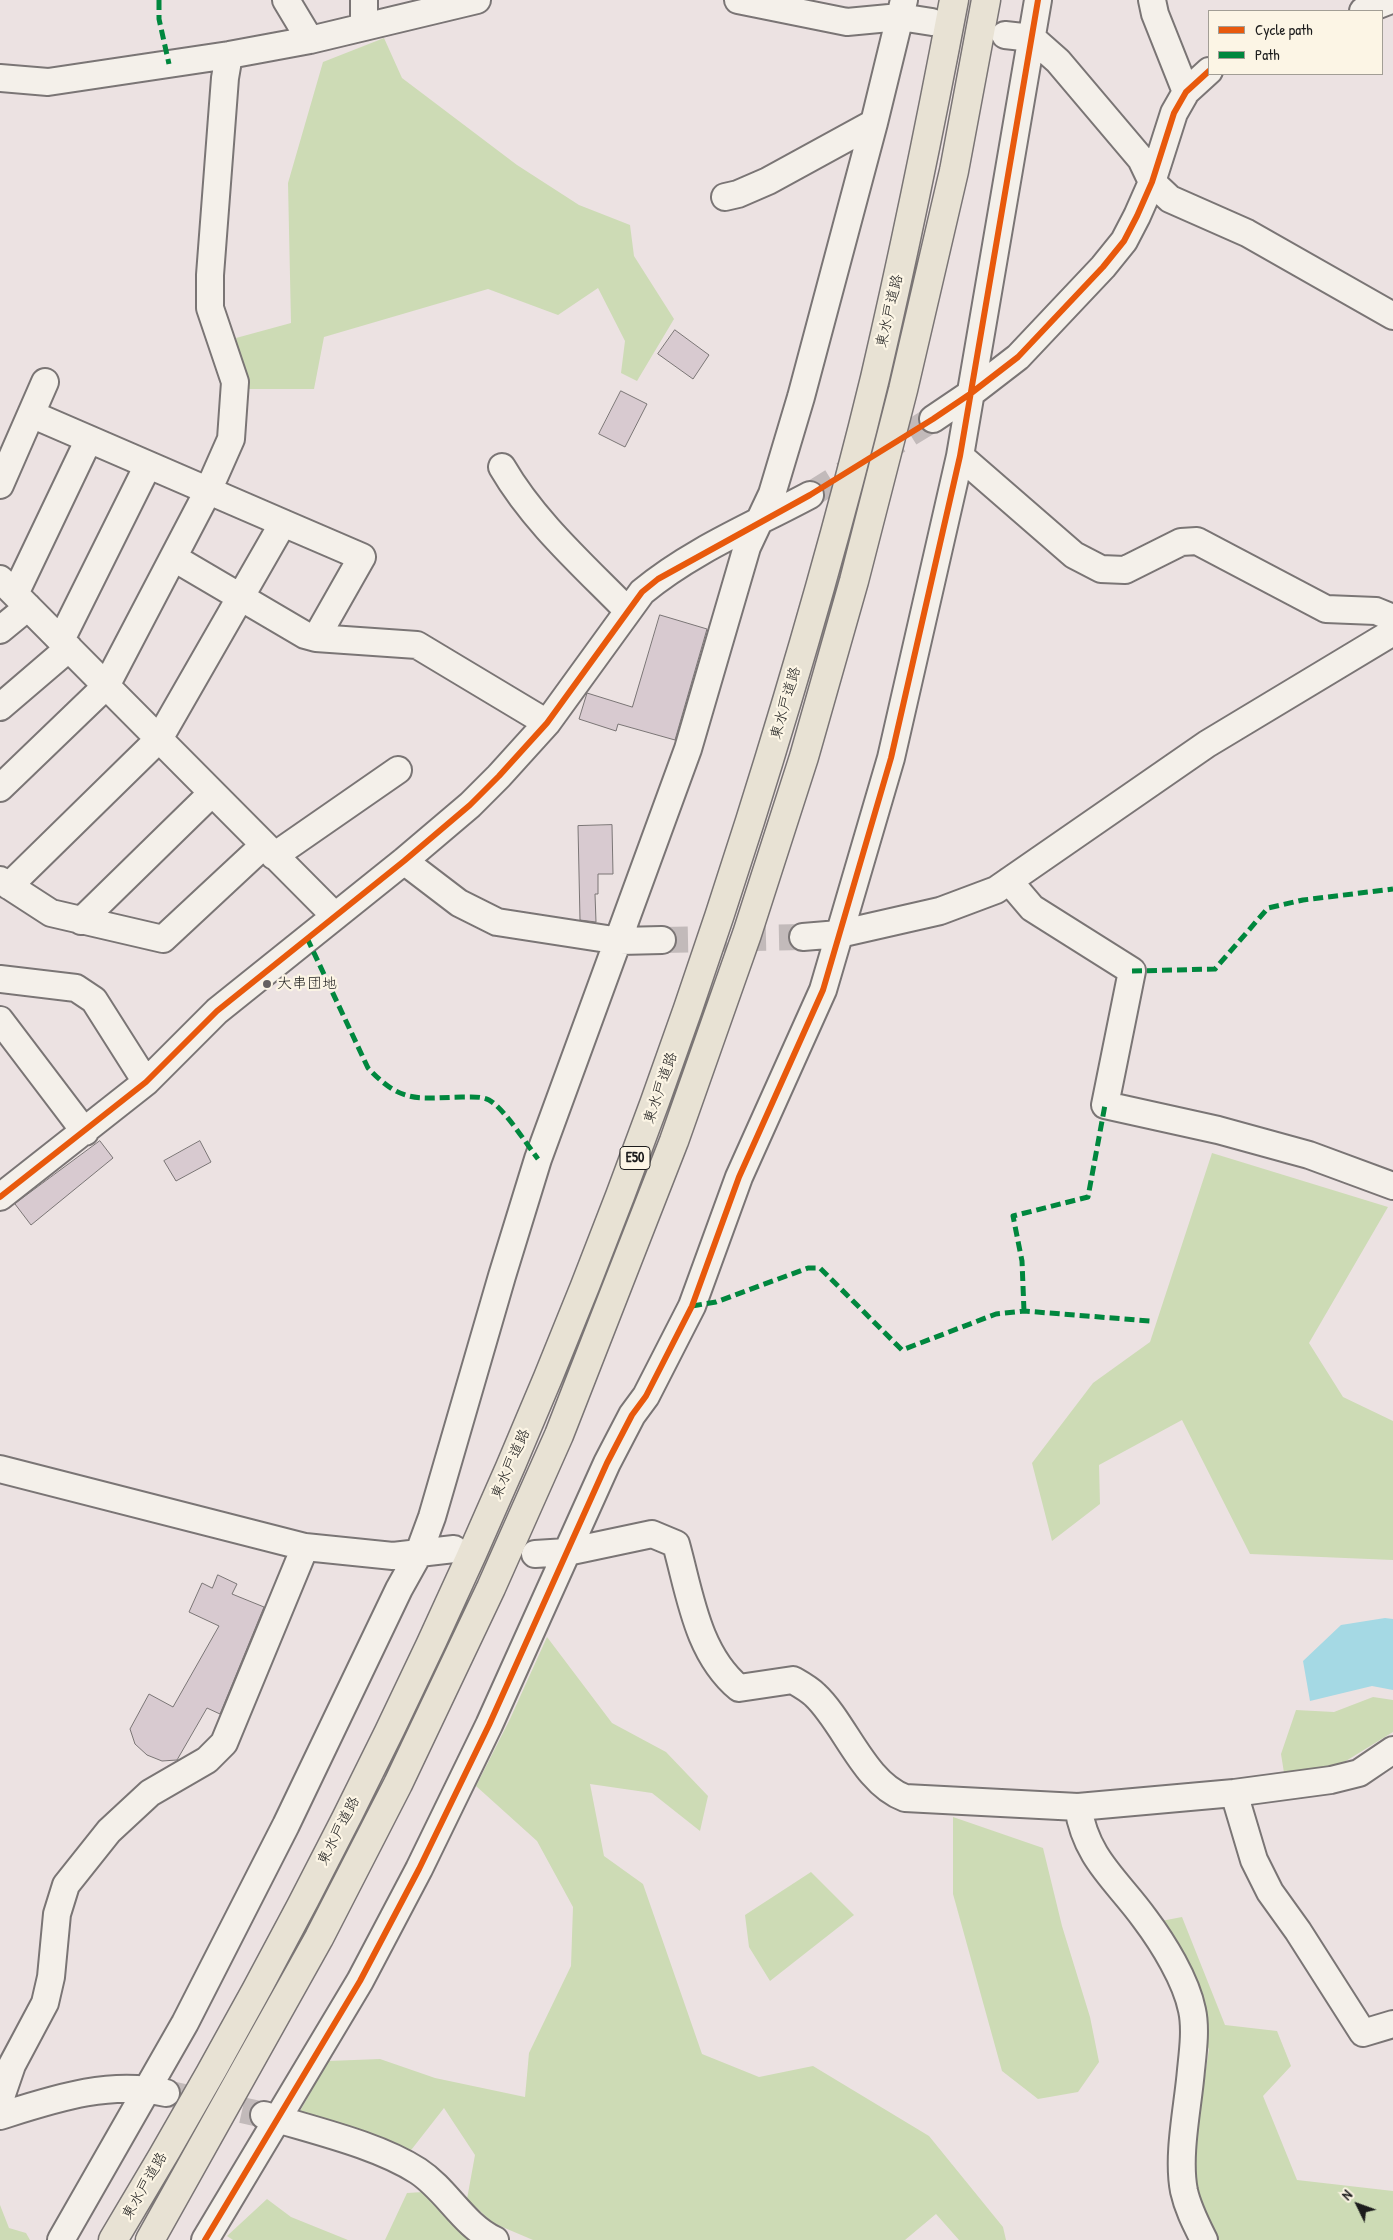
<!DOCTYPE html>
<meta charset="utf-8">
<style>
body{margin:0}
#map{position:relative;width:1393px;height:2240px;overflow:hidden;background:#ece2e2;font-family:"Patrick Hand",sans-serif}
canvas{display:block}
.legend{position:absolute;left:1208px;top:10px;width:175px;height:65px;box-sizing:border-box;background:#fcf5e5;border:1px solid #a29e95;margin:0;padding:6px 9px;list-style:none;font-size:15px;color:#1c1c1c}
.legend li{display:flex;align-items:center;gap:10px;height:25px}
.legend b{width:25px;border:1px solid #a29e95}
.north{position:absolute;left:1333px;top:2180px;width:50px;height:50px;-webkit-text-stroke:4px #fcf5e5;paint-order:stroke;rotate:312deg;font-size:14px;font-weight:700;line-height:20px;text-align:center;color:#1c1c1c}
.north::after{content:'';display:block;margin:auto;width:18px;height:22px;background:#1c1c1c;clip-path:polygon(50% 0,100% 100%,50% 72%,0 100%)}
</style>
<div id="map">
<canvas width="1393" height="2240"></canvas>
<ul class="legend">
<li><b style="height:6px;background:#e8590c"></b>Cycle path</li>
<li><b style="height:6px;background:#00873e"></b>Path</li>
</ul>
<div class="north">N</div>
</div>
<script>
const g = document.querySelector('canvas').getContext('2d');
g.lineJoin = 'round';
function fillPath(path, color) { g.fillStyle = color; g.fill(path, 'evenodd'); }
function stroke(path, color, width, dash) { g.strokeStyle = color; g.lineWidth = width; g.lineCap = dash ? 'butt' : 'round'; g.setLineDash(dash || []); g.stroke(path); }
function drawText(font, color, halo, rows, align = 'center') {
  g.font = font + ' "Patrick Hand","Klee One",sans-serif'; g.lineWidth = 4.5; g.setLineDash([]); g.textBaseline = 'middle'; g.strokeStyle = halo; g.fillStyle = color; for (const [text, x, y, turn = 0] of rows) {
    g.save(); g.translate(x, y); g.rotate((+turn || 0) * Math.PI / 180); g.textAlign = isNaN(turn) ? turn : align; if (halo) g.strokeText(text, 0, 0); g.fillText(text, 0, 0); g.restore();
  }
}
const green = new Path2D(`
 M384 38 402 78 517 165 579 205 630 225 634 256 674 319 637 381 621 373 625 341 598 288 558 315 488 289 324 337 314 389H246L236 338 291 323 288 183 323 62Z
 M1212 1153 1388 1207 1309 1343 1343 1397 1393 1421V1560L1250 1554 1182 1420 1099 1465 1100 1504 1052 1541 1032 1463 1093 1383 1150 1342Z
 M547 1637 612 1723 666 1752 708 1796 700 1831 652 1793 590 1784 604 1856 643 1884 702 2054 759 2077 813 2066 929 2136 1003 2227 1006 2240H959L936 2214 905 2240H533L493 2223 467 2199 475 2155 444 2108 408 2154 299 2113 328 2061 380 2059 435 2078 525 2097 529 2053 571 1966 573 1907 537 1841 476 1786 510 1719Z
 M1373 1697 1393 1700V1732L1341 1764 1285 1779 1281 1754 1296 1710 1334 1712Z
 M953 1817 1043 1848 1062 1926 1090 2017 1099 2062 1078 2092 1038 2099 1002 2071 953 1894Z
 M811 1872 854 1915 770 1981 749 1947 745 1915Z
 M1182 1917 1225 2025 1277 2031 1291 2066 1263 2096 1297 2180 1393 2191V2240H1219L1196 2201 1193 2155 1209 2049 1135 1926Z
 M423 2192 469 2237 474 2240H385L407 2193Z
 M267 2199 291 2217 348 2240H233L227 2236Z
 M0 2205 9 2228 26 2233 30 2240H0Z`);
const water = new Path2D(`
 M1385 1618 1393 1619V1690L1372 1686 1310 1701 1303 1661 1341 1625Z`);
const building = new Path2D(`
 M675 330 709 355 693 379 658 354Z
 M621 391 647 404 625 447 599 434Z
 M660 615 707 629 675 740 618 724 616 731 579 719 587 693 632 707Z
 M612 825 613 874H598V894H595L596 922 580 920 578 826Z
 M100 1141 113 1158 31 1225 15 1204Z
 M200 1141 211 1162 176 1181 164 1161Z
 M218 1575 237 1584 232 1594 264 1607 220 1714 207 1708 177 1760 162 1761 147 1755 135 1744 130 1729 149 1694 173 1707 219 1626 189 1612 202 1583 212 1588Z`);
const minorTunnel = new Path2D(`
 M810 495 933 419
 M662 940 803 937
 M166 2093 264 2115`);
const minor = new Path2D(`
 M286 0 310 40
 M738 0 847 22 900 17 932 22
 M1152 0 1155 14 1186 92
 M1363 11 1391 0
 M364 27V0
 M1005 35 1032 38 1058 61 1141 159 1152 182 1170 199 1247 233 1393 316
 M0 78 48 82 229 55 310 40 477 0
 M725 197 738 194 768 181 874 123
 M933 419 970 394 1018 357 1103 267 1124 241 1137 216 1152 182 1174 113 1186 92 1209 71
 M960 456 1074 555 1101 569 1125 570 1181 542 1197 541 1326 609 1376 611 1393 618
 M502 467C534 522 583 565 628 611
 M0 485 45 382
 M283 523 362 557 316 638
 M174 558 305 635 316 638 417 645 547 723
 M0 579 335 916
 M15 594 89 439
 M0 630 28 607
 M61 640 148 465
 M0 707 69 648
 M0 788 106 686 208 491 231 439 235 382 210 308V275L225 78 229 55
 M274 856 398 770
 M404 861 459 903 497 922 620 941 662 940
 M0 880 51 913 163 939 264 845
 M1009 881 1032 908 1132 971 1105 1105 1218 1130 1309 1155 1393 1186
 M9 886 159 739 283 523 31 414
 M81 921 212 793
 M803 937 839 934 940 911 996 890 1207 744 1393 632
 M0 979 76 988 94 1000 146 1082
 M0 1020 85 1132
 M0 1197 146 1082 217 1011 404 861 470 805 499 776 547 723 642 592C691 551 754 525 810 495
 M0 1469 305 1547 393 1556 454 1549
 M535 1554 567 1552 652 1534 676 1544C690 1594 697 1653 739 1688L793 1680C800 1684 809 1689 815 1695 845 1723 864 1783 905 1798L1078 1807 1234 1793 1331 1780 1359 1773 1393 1750
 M1234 1793 1254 1860 1270 1892 1298 1931 1363 2033 1393 2024
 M1078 1807C1086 1859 1117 1880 1145 1919 1163 1943 1186 1980 1192 2010 1196 2028 1193 2051 1191 2070 1188 2107 1177 2155 1184 2191 1188 2209 1196 2224 1204 2240
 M0 2100 12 2065 45 2003 51 1977 57 1914 66 1885 109 1831 150 1793 207 1760 224 1743 305 1547
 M264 2115C311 2130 376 2144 418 2171 447 2190 463 2225 495 2240
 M0 2116C54 2099 109 2080 166 2093
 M61 2240 185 2023 286 1825 399 1589 418 1555 432 1517 502 1276 538 1159 688 749 747 547 772 494 801 397 874 123 904 0
 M205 2240 360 1981 419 1869 489 1725 607 1463 632 1415 646 1396 692 1306 739 1177 823 990 891 758 960 456 1038 0`);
const highway = new Path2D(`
 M113 2240C382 1795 594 1316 750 821 796 675 839 527 875 378 904 253 930 127 954 0
 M150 2240 319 1938 398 1784 491 1588 559 1435 674 1141 747 934 804 757 854 581 903 390 954 171 986 0`);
const quiet = new Path2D(`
 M159 0V19L169 64
 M307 938 368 1068C402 1104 416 1098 462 1097 471 1097 481 1096 489 1100 504 1108 527 1145 538 1159
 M1132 971 1215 969 1268 908 1303 900 1393 889
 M692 1306 716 1302 808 1268H820L902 1350 996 1314 1024 1311 1150 1321
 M1024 1311 1022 1261 1013 1216 1088 1197 1105 1105`);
const cycleway = new Path2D(`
 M0 1197 146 1082 217 1011 404 861 470 805 499 776 547 723 642 592 658 579 810 495 933 419 970 394 1018 357 1103 267 1124 241 1137 216 1152 182 1174 113 1186 92 1209 71
 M205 2240 360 1981 419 1869 489 1725 607 1463 632 1415 646 1396 692 1306 739 1177 823 990 891 758 960 456 1038 0`);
const markers = [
 [267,984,5,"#656161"]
];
const shields = [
 [635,1158,30]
];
const shieldNames = [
 ["E50",635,1158]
];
const streetNames = [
 ["東水戸道路",890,311,-77],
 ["東水戸道路",786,703,-74],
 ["東水戸道路",661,1088,-71],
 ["東水戸道路",511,1464,-66],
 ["東水戸道路",339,1831,-63],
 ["東水戸道路",145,2186,-60]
];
const poiNames = [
 ["大串団地",277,984]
];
fillPath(green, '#cddbb5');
fillPath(water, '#a5d9e4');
fillPath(building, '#d8cad0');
stroke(building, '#7a7575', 1);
stroke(minorTunnel, '#c2baba', 26, [26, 13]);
stroke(minor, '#7a7575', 30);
stroke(highway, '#7a7575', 31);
stroke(minor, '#f4f0ea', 26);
stroke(highway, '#e8e2d4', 28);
stroke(quiet, '#00873e', 5, [10, 5]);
stroke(cycleway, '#e8590c', 6);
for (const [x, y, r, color] of markers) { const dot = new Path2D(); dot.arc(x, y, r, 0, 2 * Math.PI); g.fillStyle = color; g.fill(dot); stroke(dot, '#fcf5e5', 2); }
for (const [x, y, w] of shields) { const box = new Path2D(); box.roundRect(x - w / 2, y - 11.5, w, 23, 4); g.fillStyle = '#fcf5e5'; g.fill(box); stroke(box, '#1c1c1c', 1); }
drawText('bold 14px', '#1c1c1c', null, shieldNames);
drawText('15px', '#1c1c1c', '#fcf5e5', streetNames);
drawText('15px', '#1c1c1c', '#fcf5e5', poiNames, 'left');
</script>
